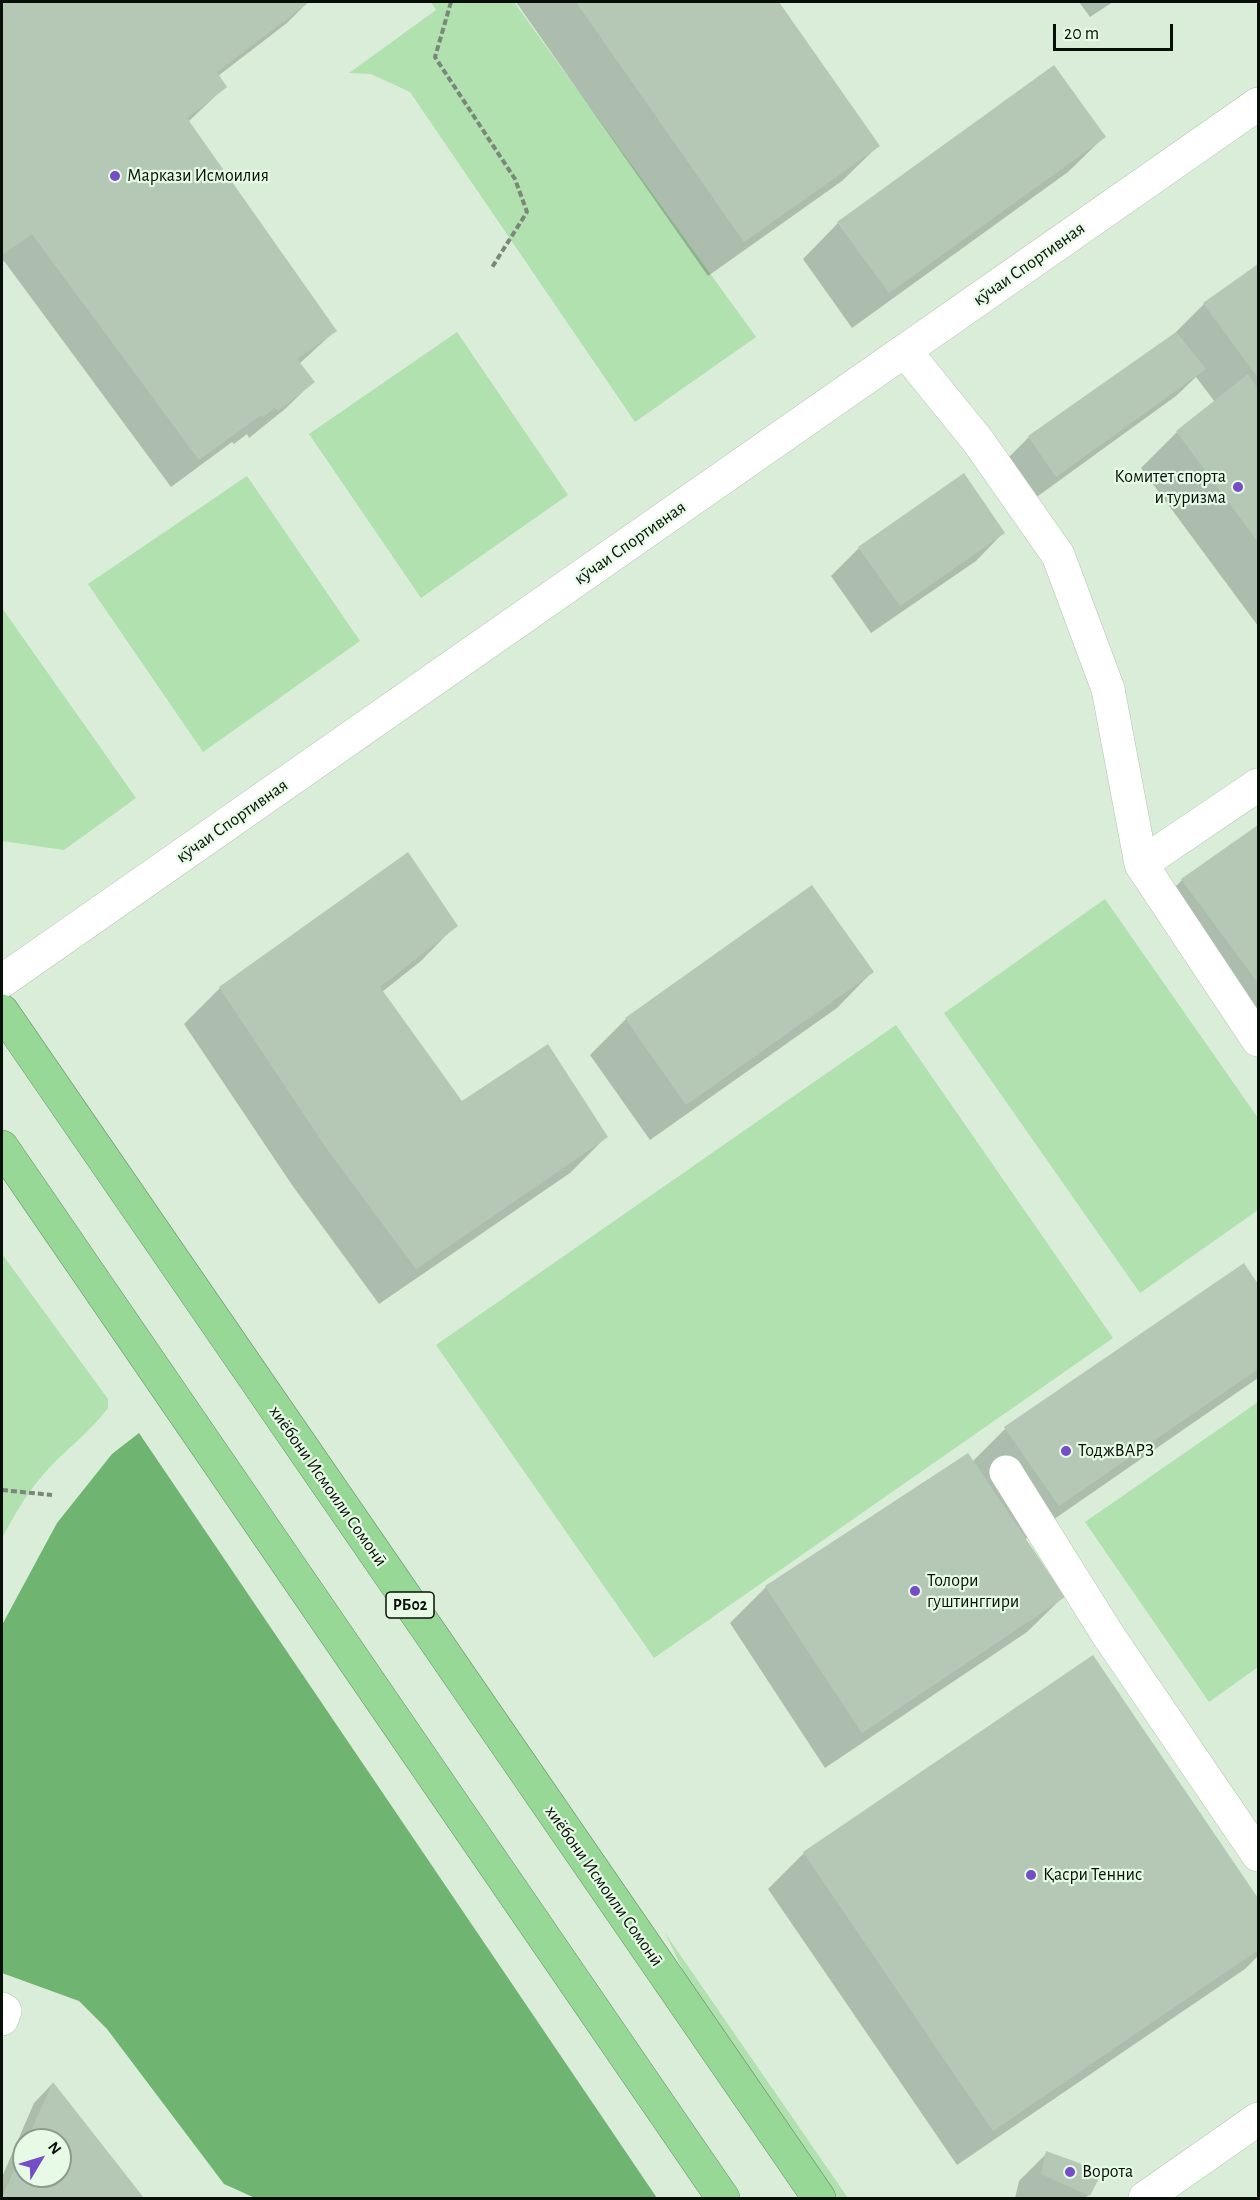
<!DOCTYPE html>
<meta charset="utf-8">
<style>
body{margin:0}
#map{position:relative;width:1260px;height:2200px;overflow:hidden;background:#d9edd9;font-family:"Alegreya Sans",sans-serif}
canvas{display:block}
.frame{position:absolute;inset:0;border:3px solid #080f08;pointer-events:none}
.north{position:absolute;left:12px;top:2128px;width:60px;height:60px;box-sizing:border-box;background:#e6fae6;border:2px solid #8d9c8d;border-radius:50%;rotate:52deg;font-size:16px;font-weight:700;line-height:24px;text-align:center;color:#080f08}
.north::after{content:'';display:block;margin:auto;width:21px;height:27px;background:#754dc6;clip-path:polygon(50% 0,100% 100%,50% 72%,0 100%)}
.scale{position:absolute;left:1053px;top:24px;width:120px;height:27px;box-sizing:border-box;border:3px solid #080f08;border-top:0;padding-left:8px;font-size:18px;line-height:21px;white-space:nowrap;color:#080f08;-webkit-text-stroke:4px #e6fae6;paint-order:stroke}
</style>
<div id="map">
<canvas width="1260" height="2200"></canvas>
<div class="frame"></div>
<div class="north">N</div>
<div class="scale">20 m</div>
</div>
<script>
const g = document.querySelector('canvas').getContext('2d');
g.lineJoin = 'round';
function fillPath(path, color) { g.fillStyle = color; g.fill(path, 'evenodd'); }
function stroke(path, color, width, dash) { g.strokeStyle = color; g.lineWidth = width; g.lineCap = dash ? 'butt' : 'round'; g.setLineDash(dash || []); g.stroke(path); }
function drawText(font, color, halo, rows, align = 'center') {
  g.font = font + ' "Alegreya Sans",sans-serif'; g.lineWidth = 4.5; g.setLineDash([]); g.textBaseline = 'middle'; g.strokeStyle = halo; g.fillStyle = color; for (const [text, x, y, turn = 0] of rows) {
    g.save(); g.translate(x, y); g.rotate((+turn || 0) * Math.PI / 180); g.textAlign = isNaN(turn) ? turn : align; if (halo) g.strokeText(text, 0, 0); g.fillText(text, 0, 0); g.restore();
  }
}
const green = new Path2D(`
 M431 2H514L756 337 635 422 410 92 371 74 349 73 436 10Z
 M457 332 568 495 421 598 309 434Z
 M247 476 360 641 203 752 88 584Z
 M2 608 136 798 64 850 2 841Z
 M1105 899 1258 1118V1210L1140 1293 944 1013Z
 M896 1025 1113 1338 654 1658 436 1345Z
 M2 1254 108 1399V1408C89 1434 63 1451 43 1475 26 1494 14 1516 2 1538Z
 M1258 1402V1667L1209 1702 1085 1522Z
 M665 1933 848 2198H828L704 2014Z`);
const forest = new Path2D(`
 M139 1433 657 2198H255L224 2184 107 2029 79 2001 2 1973V1625L57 1523 112 1454Z`);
const shadow = new Path2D(`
 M2 2H308L287 23 218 76 225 87 188 122 335 331 299 364 313 382 285 409 249 438 247 434 234 444 232 442 171 487 4 261 2 262Z
 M516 2H777L878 146 842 181 708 276Z
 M1079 2H1113L1090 17Z
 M1104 137 1068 172 852 328 803 259 838 223Z
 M1258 266V626L1141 468 1177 432 1215 402 1196 377 1176 396 1027 504 1001 465 1029 437 1170 338 1204 304Z
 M1003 533 976 561 871 633 831 576 859 548Z
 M1258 827V1027L1163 899 1182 880Z
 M407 854 456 925 421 961 382 992 462 1103 606 1137 570 1173 379 1304 292 1185 184 1024 220 988Z
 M872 972 837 1008 650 1140 590 1055 626 1019Z
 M1243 1265 1258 1287V1378L1024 1540 1063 1597 1027 1632 825 1768 730 1623 766 1587 972 1462 1005 1429Z
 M1093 1657 1258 1900V1956L1245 1969 957 2165 768 1889 804 1853Z
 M52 2084 142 2198H2V2177L34 2103ZM24 2140H60V2176H24Z
 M1047 2153 1089 2195 1085 2198H1015L1019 2181Z`);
const building = new Path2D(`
 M2 2H309L217 72 227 87 187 118 337 331 297 359 315 382 278 411 275 407 263 417 261 415 199 460 32 234 2 255Z
 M576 2H779L880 146 744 242Z
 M1054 65 1106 137 889 293 837 222Z
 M1258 264V378L1203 303Z
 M1176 332 1206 369 1056 477 1028 436Z
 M1248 374 1258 389V542L1176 431Z
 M964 473 1005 533 900 606 858 547Z
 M1258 825V983L1181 879Z
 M408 852 458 926 380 987 462 1101 548 1044 608 1137 416 1269 327 1149 219 987Z
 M812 885 874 972 686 1105 625 1018Z
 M1244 1263 1258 1284V1369L1059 1506 1004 1427Z
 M968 1453 1065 1597 862 1733 765 1586Z
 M1093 1655 1258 1898V1950L993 2131 803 1852Z
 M53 2082 144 2198H2L24 2147V2176H60V2140H27Z
 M1046 2151 1079 2163 1101 2174 1090 2196 1041 2174Z`);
const path = new Path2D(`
 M451 2 435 57 515 179 527 212 491 269
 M2 1490 52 1495`);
const minor = new Path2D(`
 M905 351 978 441 1058 555 1108 689 1141 864 1258 1040
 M1141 864 1258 785
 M2 981 1258 104
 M1006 1472 1108 1635 1258 1855
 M2 2009 5 2011 2 2019
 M1145 2198 1258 2119`);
const highway = new Path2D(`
 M2 1011 819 2198
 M2 1147 723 2198`);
const markers = [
 [115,176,6,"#754dc6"],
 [1238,487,6,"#754dc6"],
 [1066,1451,6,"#754dc6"],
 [915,1591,6,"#754dc6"],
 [1031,1875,6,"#754dc6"],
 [1070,2172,6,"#754dc6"]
];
const shields = [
 [410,1605,48]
];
const shieldNames = [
 ["РБ02",410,1605]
];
const poiNames = [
 ["Маркази Исмоилия",127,176],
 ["Комитет спорта",1226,477,"right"],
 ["и туризма",1226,498,"right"],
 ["ТоджВАРЗ",1078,1451],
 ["Толори",927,1581],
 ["гуштинггири",927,1602],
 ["Қасри Теннис",1043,1875],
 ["Ворота",1082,2172]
];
const streetNames = [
 ["кӯчаи Спортивная",1029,264,-35],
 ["кӯчаи Спортивная",630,543,-35],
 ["кӯчаи Спортивная",232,821,-35],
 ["хиёбони Исмоили Сомонӣ",328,1486,55],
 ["хиёбони Исмоили Сомонӣ",604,1886,55]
];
fillPath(green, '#b0e1af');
fillPath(forest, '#6fb470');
fillPath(shadow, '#0003');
fillPath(building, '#b5c8b5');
stroke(minor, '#b2c5b2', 34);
stroke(highway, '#659265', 34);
stroke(path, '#7a887a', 4, [6, 3]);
stroke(minor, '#fff', 33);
stroke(highway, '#97d897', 33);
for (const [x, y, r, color] of markers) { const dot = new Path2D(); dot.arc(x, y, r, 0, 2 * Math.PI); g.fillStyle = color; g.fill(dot); stroke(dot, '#e6fae6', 2); }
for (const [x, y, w] of shields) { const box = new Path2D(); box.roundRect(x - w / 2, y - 13, w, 26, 4.5); g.fillStyle = '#e6fae6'; g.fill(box); stroke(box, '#080f08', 1.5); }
drawText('bold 16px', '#080f08', null, shieldNames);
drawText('18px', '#080f08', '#e6fae6', poiNames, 'left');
drawText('18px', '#080f08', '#e6fae6', streetNames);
</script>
